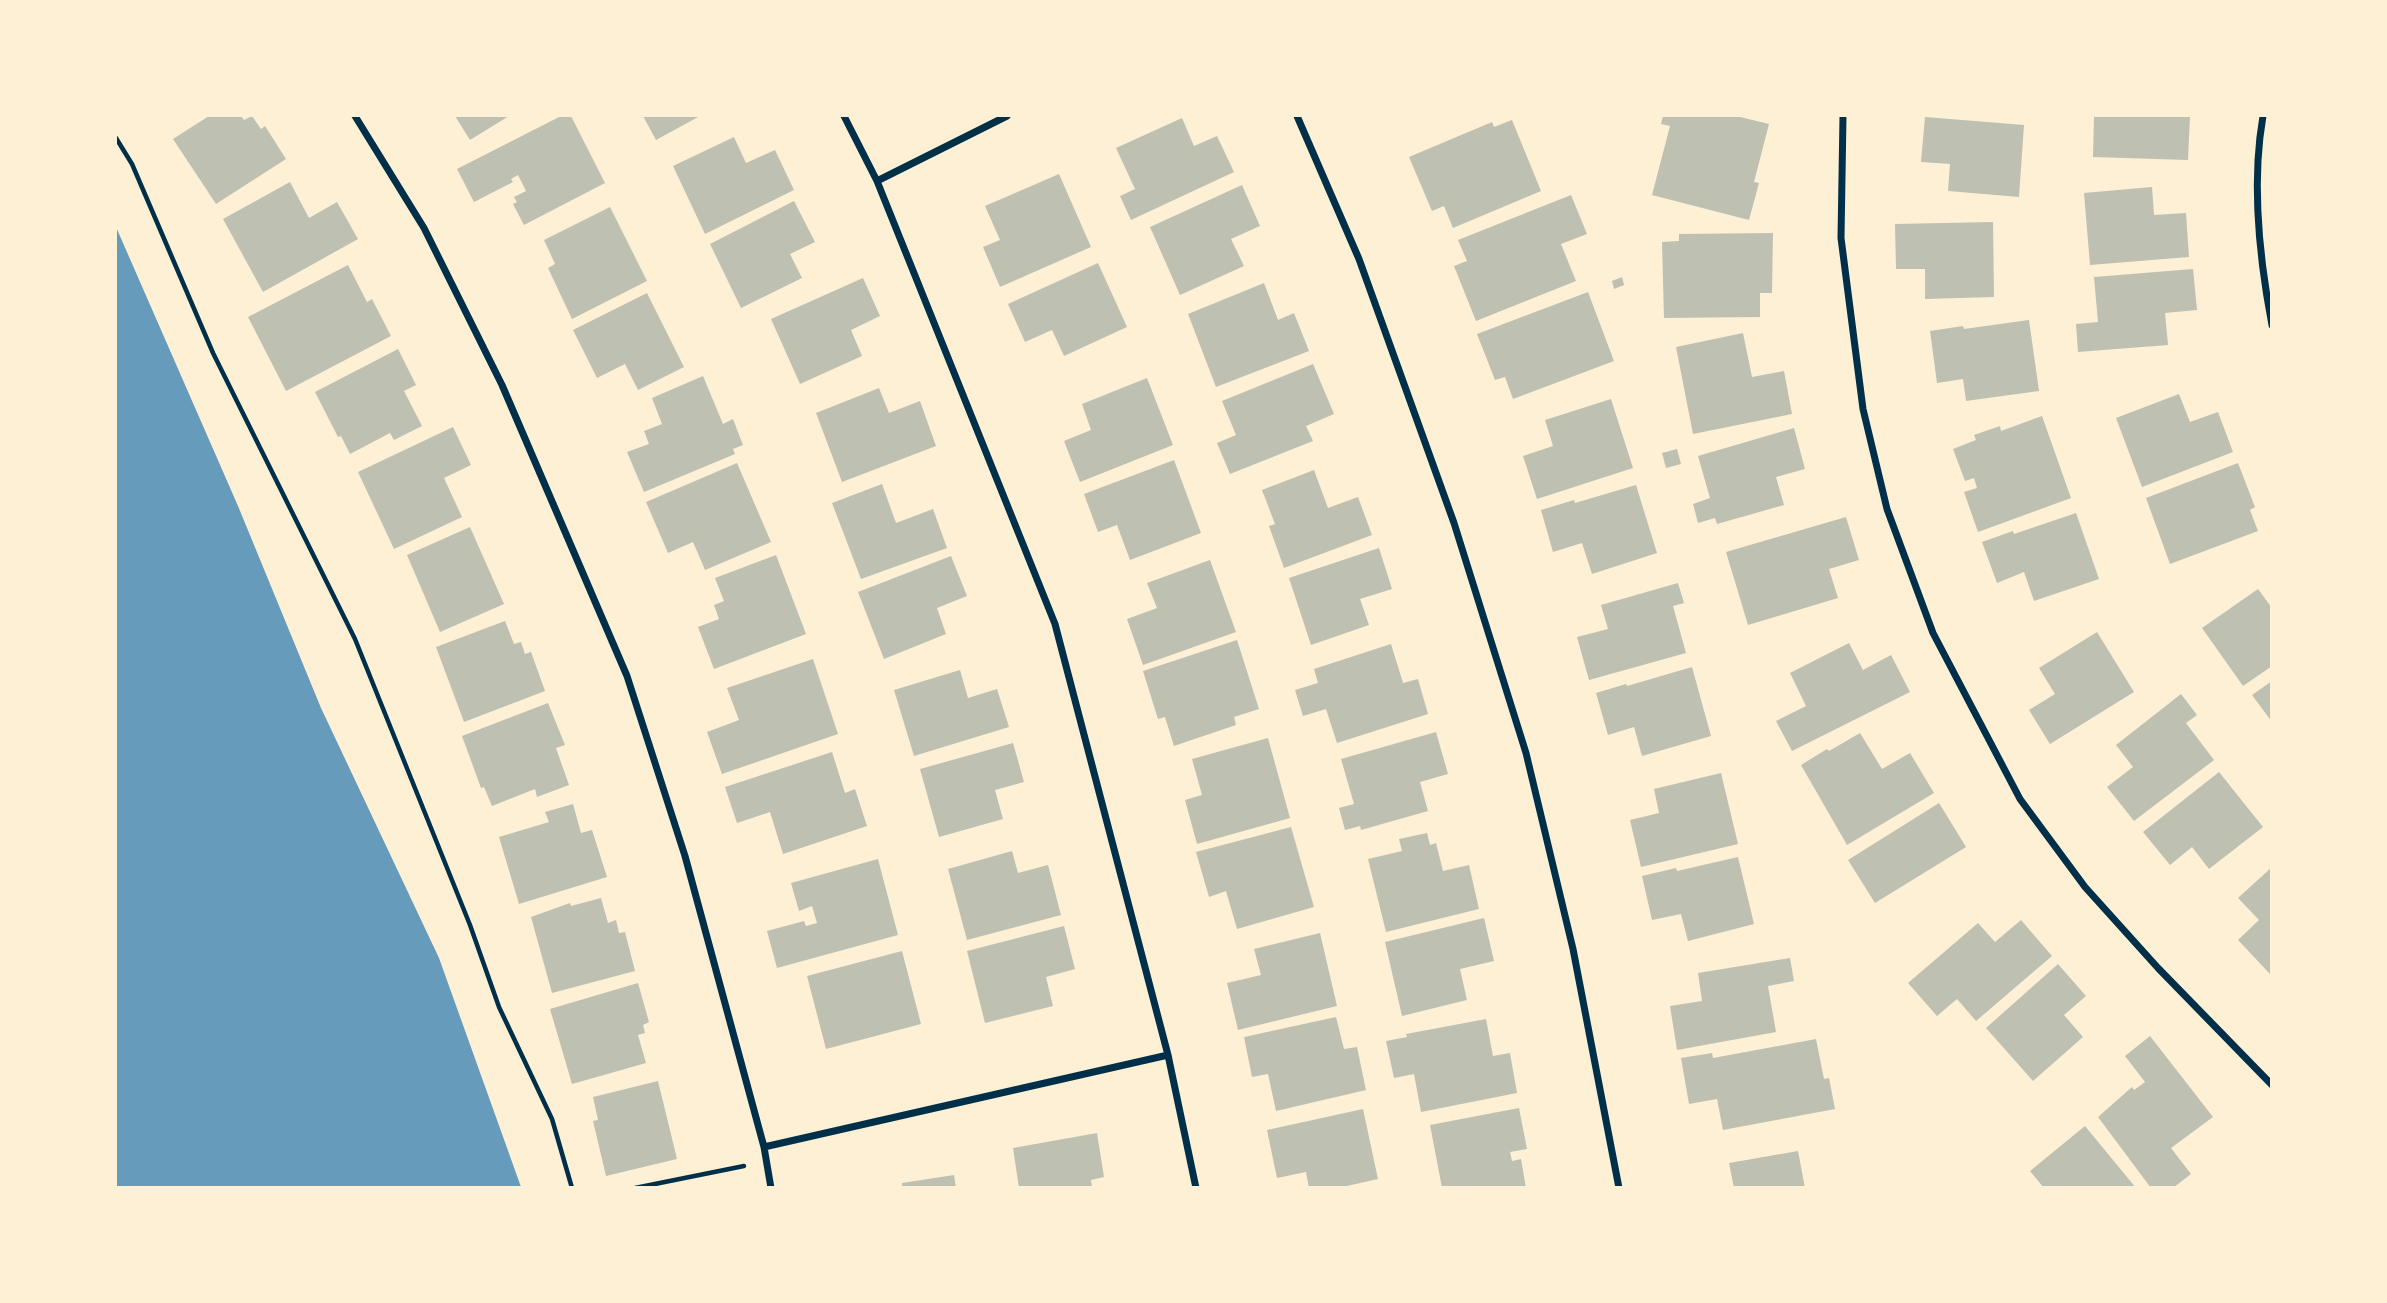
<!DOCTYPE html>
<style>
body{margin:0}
#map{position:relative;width:2387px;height:1303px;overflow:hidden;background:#fdf0d5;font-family:Quicksand,sans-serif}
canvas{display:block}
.frame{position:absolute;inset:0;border:117px solid #fdf0d5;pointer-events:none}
</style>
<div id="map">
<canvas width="2387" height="1303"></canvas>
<div class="frame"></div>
</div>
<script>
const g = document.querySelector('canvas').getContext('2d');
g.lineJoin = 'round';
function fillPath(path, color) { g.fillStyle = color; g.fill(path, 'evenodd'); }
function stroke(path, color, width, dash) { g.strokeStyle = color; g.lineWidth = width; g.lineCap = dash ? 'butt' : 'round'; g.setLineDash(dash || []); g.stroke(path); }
const water = new Path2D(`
 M116 227 238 506 321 708 439 958 521 1187H116Z`);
const building = new Path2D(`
 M209 116H241L244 120 252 116 261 129 265 126 286 159 216 204 173 139Z
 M455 116H509L470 140Z
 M561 116H571L605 183 524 225 513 204 517 202 514 197 526 191 518 175 511 179 513 182 474 202 457 169Z
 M643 116H700L656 140Z
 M1663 116H1736L1769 124 1754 182 1759 183 1749 220 1652 195 1670 126 1661 124Z
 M2094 116H2190L2188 160 2093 157Z
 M1925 117 2024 125 2019 197 1948 191 1950 164 1921 162Z
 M1182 118 1194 146 1217 136 1234 172 1131 220 1120 196 1135 189 1116 148Z
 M1512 120 1541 191 1453 228 1444 206 1432 211 1409 157 1492 122 1494 127Z
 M734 137 746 163 775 150 794 190 705 234 673 166Z
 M1059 174 1091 247 1000 287 983 247 1000 240 985 206Z
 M290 182 309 218 337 202 358 239 263 292 223 219Z
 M1242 185 1260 226 1231 239 1244 266 1180 295 1150 227Z
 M2152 187 2154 215 2186 213 2189 257 2090 265 2084 193Z
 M1571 195 1587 234 1561 244 1576 281 1476 321 1454 266 1467 261 1458 240Z
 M794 201 815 242 790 254 802 278 741 308 710 244Z
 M610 207 647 281 572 319 548 268 555 264 544 240Z
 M1993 222 1994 297 1925 299V269H1896L1895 224Z
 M1773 233 1772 293H1760V317L1664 318 1662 242 1679 241V234Z
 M1098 263 1127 327 1064 356 1052 330 1025 342 1008 304Z
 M348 265 367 302 372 299 391 336 286 391 248 317Z
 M2193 269 2197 310 2165 313 2168 345 2078 352 2076 324 2098 322 2094 277Z
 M1622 277 1624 285 1614 289 1612 281Z
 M863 278 880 316 851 330 862 356 800 384 771 319Z
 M1264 283 1278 320 1294 313 1309 351 1216 387 1188 314Z
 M1588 292 1614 361 1513 399 1505 377 1495 380 1477 334Z
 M647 293 684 367 638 390 625 364 597 378 573 330Z
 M2029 320 2039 391 1966 401 1963 379 1937 383 1930 331 1963 326 1964 329Z
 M1743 333 1752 377 1784 371 1792 414 1693 434 1676 347Z
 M398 349 416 385 404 391 422 426 394 440 390 433 350 454 341 436 338 437 315 392Z
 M1313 364 1334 414 1306 426 1313 441 1230 474 1217 443 1236 435 1222 401Z
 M703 376 723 424 733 419 743 445 733 449 735 454 644 492 627 452 649 444 644 431 662 424 652 398Z
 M1147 378 1173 445 1080 482 1064 441 1091 430 1082 404Z
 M879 388 889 413 920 401 936 446 842 482 816 413Z
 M2179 394 2190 422 2218 412 2233 452 2142 487 2116 418Z
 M1611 399 1633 468 1537 499 1523 456 1553 446 1545 420Z
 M2042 416 2071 498 1978 532 1964 492 1977 488 1974 478 1965 481 1953 449 1976 440 1974 435 2000 426 2001 431Z
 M453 427 471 465 444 478 462 517 394 549 358 472Z
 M1794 428 1805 469 1776 477 1784 505 1717 524 1715 518 1698 523 1693 504 1710 498 1698 456Z
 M1677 449 1681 464 1666 468 1662 453Z
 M1174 460 1201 533 1130 560 1117 525 1098 532 1084 494Z
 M737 463 771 542 705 570 693 542 668 553 646 502Z
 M2238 463 2255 507 2250 510 2258 531 2170 564 2146 498Z
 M1314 470 1328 508 1358 497 1372 535 1284 568 1269 526 1275 524 1262 490Z
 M882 484 896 523 933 509 947 548 861 579 832 503Z
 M1636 485 1657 553 1592 574 1582 543 1553 552 1541 510 1574 500 1575 503Z
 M2076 513 2099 579 2034 601 2024 572 1997 583 1982 542 2013 531 2014 534Z
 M1846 517 1859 560 1829 569 1838 598 1748 625 1726 552Z
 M470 527 504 604 440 632 407 555Z
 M1379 548 1392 589 1360 599 1369 625 1311 645 1289 578Z
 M776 555 806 634 714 669 698 627 719 619 714 605 724 601 715 578Z
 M951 556 967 596 937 608 946 634 884 659 858 592Z
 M1210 560 1236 632 1143 665 1127 619 1157 608 1147 583Z
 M1678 583 1684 603 1673 606 1686 653 1589 680 1577 637 1608 629 1601 605Z
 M2258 589 2272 608V666L2243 686 2202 628Z
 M505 621 514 644 521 642 525 654 531 652 545 691 464 722 436 647Z
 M2097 632 2134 692 2050 744 2029 710 2055 694 2039 668Z
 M1237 640 1259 709 1234 717 1236 725 1174 746 1165 717 1158 719 1143 671Z
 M1849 643 1863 670 1891 655 1910 692 1792 751 1776 721 1806 706 1790 673Z
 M1391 644 1403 683 1418 679 1428 714 1337 743 1326 709 1303 716 1295 690 1318 683 1314 669Z
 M813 659 838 734 722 774 707 732 739 720 727 688Z
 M1692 667 1711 736 1642 756 1634 727 1608 735 1596 693 1626 684 1627 686Z
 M960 670 968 698 997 689 1009 727 914 756 894 690Z
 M2272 681V722L2252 695Z
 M2181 694 2197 715 2186 723 2214 760 2134 821 2107 787 2133 767 2116 745Z
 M548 703 565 745 556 748 569 785 537 797 535 789 492 806 484 787 481 788 462 736Z
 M1436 732 1448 774 1420 782 1428 811 1361 830 1360 826 1345 830 1339 808 1354 804 1341 759Z
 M1860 733 1882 769 1910 753 1934 793 1847 845 1801 765 1827 749 1829 751Z
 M1268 738 1290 818 1197 844 1185 800 1202 795 1192 759Z
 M1013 743 1024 782 995 790 1003 819 939 837 920 769Z
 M832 752 845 793 855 789 867 826 783 854 770 812 737 823 725 787Z
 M2219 772 2263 827 2209 869 2192 847 2170 865 2143 832Z
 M1721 773 1738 844 1641 867 1630 820 1659 813 1654 789Z
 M1939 803 1966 847 1875 903 1848 860Z
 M573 804 581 833 592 830 607 877 519 904 499 837 549 822 545 812Z
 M1291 827 1314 907 1237 929 1226 891 1209 897 1196 852Z
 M1427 833 1430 845 1436 843 1443 871 1469 865 1479 909 1386 932 1368 859 1402 851 1399 839Z
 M1012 851 1018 873 1048 865 1061 915 967 940 948 869Z
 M1738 857 1754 924 1688 941 1681 914 1652 920 1642 876 1676 868 1677 871Z
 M878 859 898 935 777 968 767 931 804 921 806 926 817 923 812 906 799 911 791 883Z
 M2272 867V972L2270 974 2238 940 2259 920 2238 898Z
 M601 898 608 923 616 920 619 933 625 932 635 971 552 993 531 917 570 903 571 906Z
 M1484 918 1494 961 1460 969 1467 1000 1402 1016 1385 942Z
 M2021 920 2052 956 1976 1021 1957 999 1937 1016 1908 983 1978 923 1995 942Z
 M1064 926 1075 969 1046 977 1053 1006 985 1023 967 951Z
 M1320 933 1337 1006 1238 1030 1227 983 1261 975 1254 949Z
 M902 951 921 1024 826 1049 807 976Z
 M1790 958 1794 981 1768 986 1776 1032 1677 1050 1670 1006 1702 1001 1698 973Z
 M2058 964 2086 996 2064 1015 2083 1037 2033 1081 1986 1028Z
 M638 983 649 1022 643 1025 645 1033 638 1035 646 1063 572 1084 550 1009Z
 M1336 1017 1344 1049 1357 1047 1366 1090 1276 1111 1268 1074 1252 1077 1244 1037Z
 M1486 1019 1493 1056 1510 1053 1517 1093 1421 1112 1414 1074 1394 1078 1386 1041 1407 1037 1406 1034Z
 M2150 1036 2213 1117 2171 1148 2191 1174 2173 1188H2151L2098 1117 2132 1087 2134 1090 2145 1082 2125 1056Z
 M1816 1039 1824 1079 1829 1078 1835 1109 1723 1130 1717 1099 1689 1104 1681 1058 1712 1053 1713 1058Z
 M658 1081 677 1159 606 1176 593 1121 598 1120 593 1097Z
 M1519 1108 1527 1149 1510 1152 1512 1161 1521 1159 1526 1188H1442L1430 1125Z
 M1363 1109 1378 1179 1338 1188H1309L1306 1172 1277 1178 1267 1130Z
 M2085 1126 2136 1188H2044L2030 1171Z
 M1097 1133 1104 1177 1091 1180 1092 1188H1019L1013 1148Z
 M1798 1151 1805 1188H1734L1729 1163Z
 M954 1175 956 1188H902V1183Z`);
const path = new Path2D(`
 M116 138 132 164 213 353 355 639 470 925 499 1007 552 1119 572 1188
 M635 1188 744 1166`);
const minor = new Path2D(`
 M355 116 424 228 502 385 627 676 685 856 764 1147 771 1188
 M844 116 877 181 1055 624 1168 1055 1196 1188
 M1297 116 1359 259 1454 523 1526 753 1573 949 1619 1188
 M1843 116 1841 238 1863 409 1887 509 1933 633 2020 799 2085 887 2158 968 2272 1085
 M2263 116C2251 184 2259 257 2272 325
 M877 181 1007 116
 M764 1147 1168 1055`);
fillPath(water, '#669bbc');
fillPath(building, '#bec0b2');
stroke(path, '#003049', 4.5);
stroke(minor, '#003049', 7);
</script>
